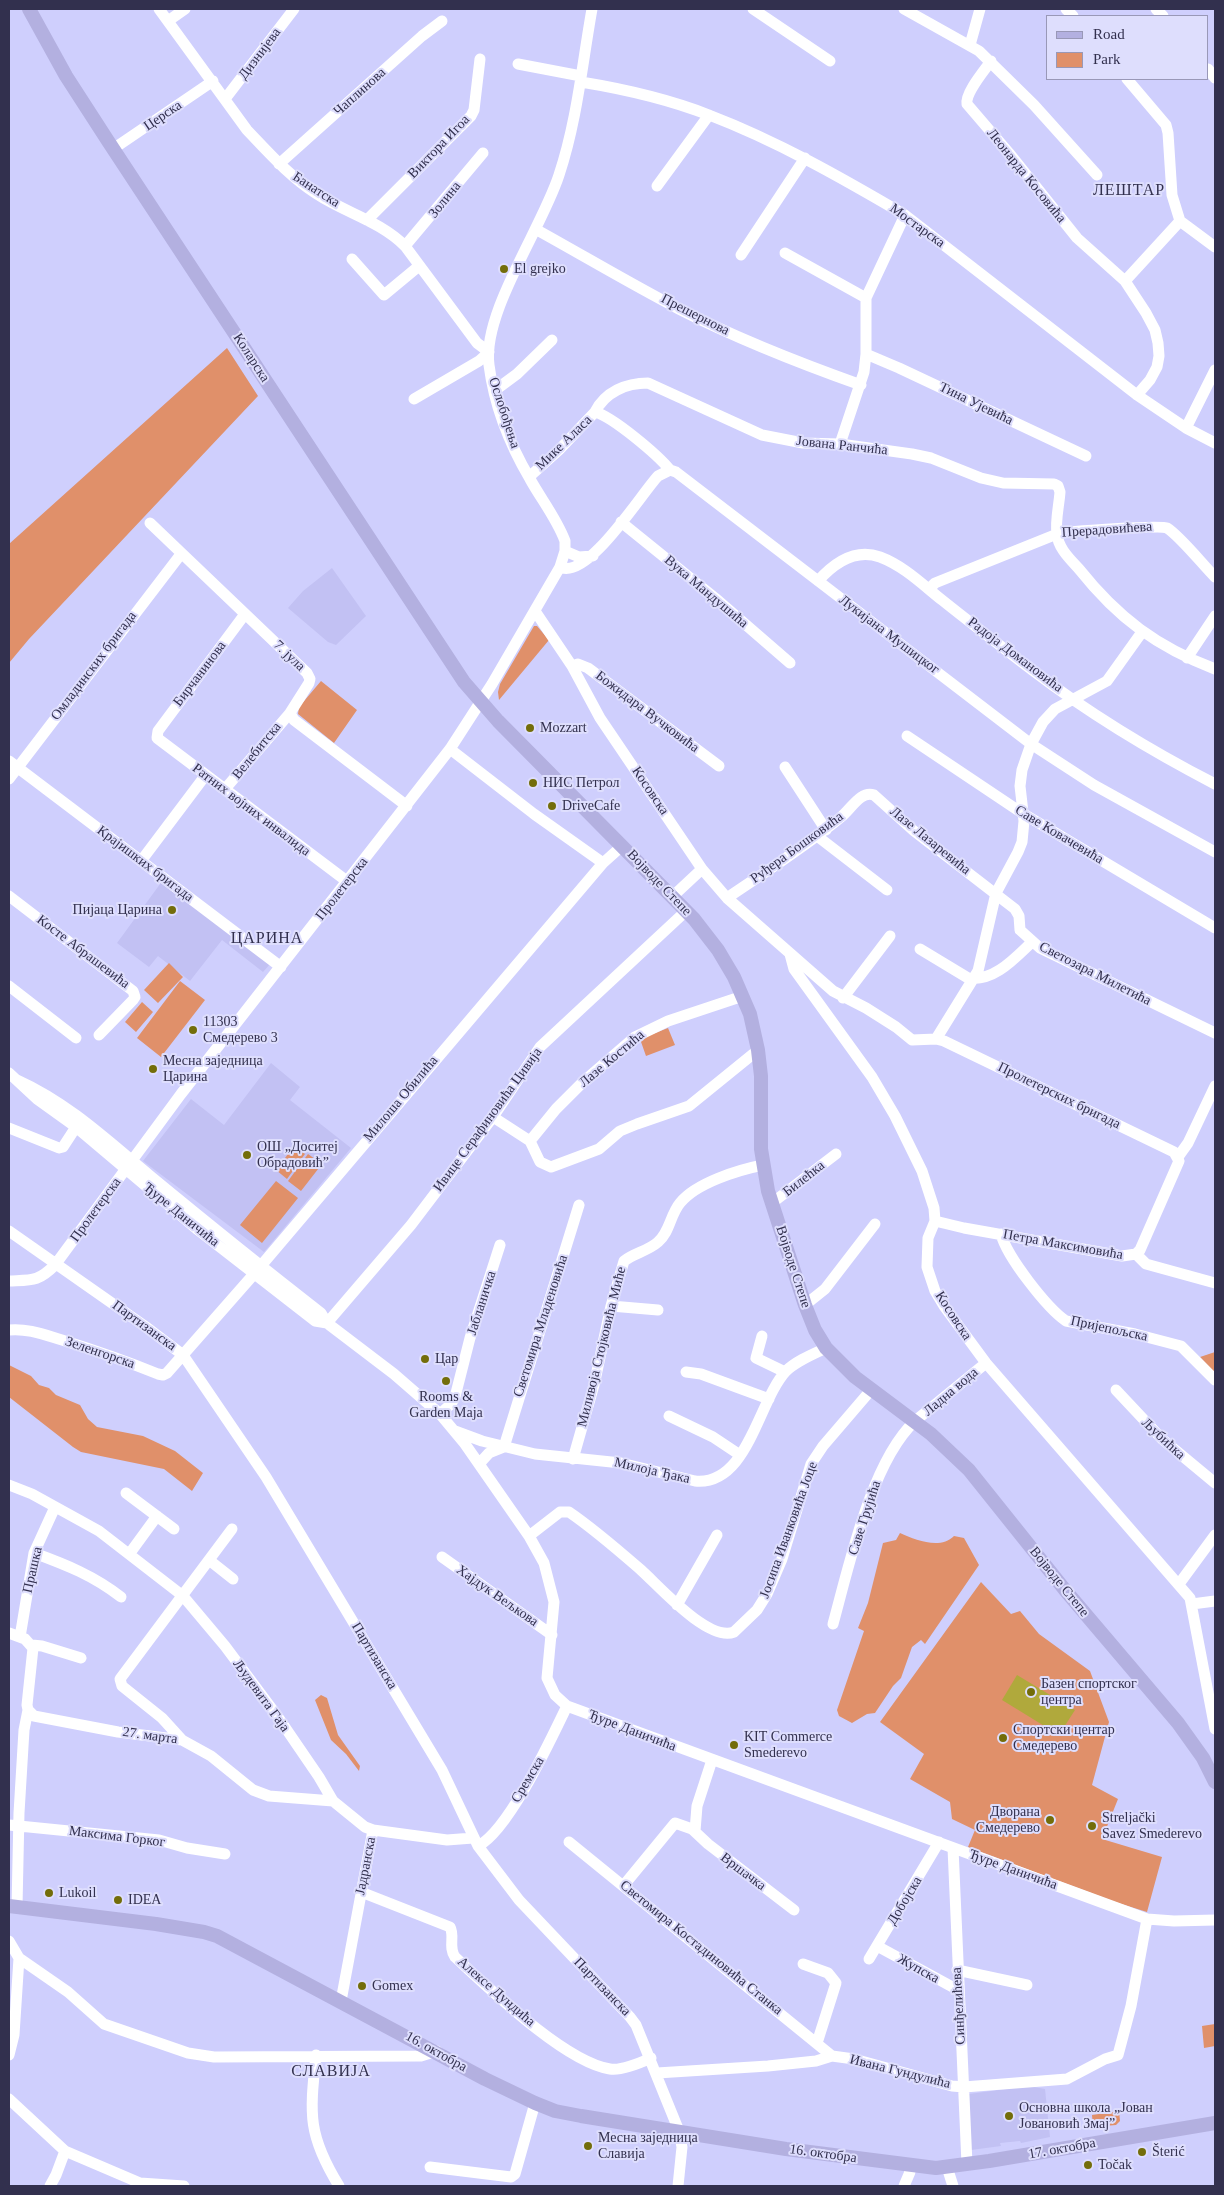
<!DOCTYPE html>
<meta charset="utf-8">
<style>
body{margin:0}
#map{position:relative;width:1224px;height:2195px;overflow:hidden;background:#cfcffd;font-family:Georgia,serif}
canvas{display:block}
.frame{position:absolute;inset:0;border:10px solid #32304e;pointer-events:none}
.legend{position:absolute;left:1046px;top:15px;width:162px;height:65px;box-sizing:border-box;background:#dedefd;border:1px solid #9998b7;margin:0;padding:6px 9px;list-style:none;font-size:15px;color:#32304e}
.legend li{display:flex;align-items:center;gap:10px;height:25px}
.legend b{width:25px;border:1px solid #9998b7}
</style>
<div id="map">
<canvas width="1224" height="2195"></canvas>
<div class="frame"></div>
<ul class="legend">
<li><b style="height:6px;background:#b3b0e0"></b>Road</li>
<li><b style="height:14px;background:#e0906a"></b>Park</li>
</ul>
</div>
<script>
const g = document.querySelector('canvas').getContext('2d');
g.lineJoin = 'round';
function fillPath(path, color) { g.fillStyle = color; g.fill(path, 'evenodd'); }
function stroke(path, color, width, dash) { g.strokeStyle = color; g.lineWidth = width; g.lineCap = dash ? 'butt' : 'round'; g.setLineDash(dash || []); g.stroke(path); }
function drawText(font, color, halo, rows, align = 'center') {
  g.font = font + ' Georgia,serif'; g.lineWidth = 4; g.setLineDash([]); g.textBaseline = 'middle'; g.strokeStyle = halo; g.fillStyle = color; for (const [text, x, y, turn = 0] of rows) {
    g.save(); g.translate(x, y); g.rotate((+turn || 0) * Math.PI / 180); g.textAlign = isNaN(turn) ? turn : align; if (halo) g.strokeText(text, 0, 0); g.fillText(text, 0, 0); g.restore();
  }
}
const built = new Path2D(`
 M332 568 366 616 336 645 328 642 288 608 303 591Z
 M163 880 272 962 263 972 222 940 190 981 158 956 149 967 117 943Z
 M271 1063 300 1087 290 1100 351 1148 264 1252 143 1161 191 1099 224 1125Z
 M1028 2086 1045 2089 1050 2137 1021 2143 1020 2141 1000 2143 1001 2146 971 2150 969 2094Z`);
const green = new Path2D(`
 M227 348 258 396 29 639 9 663V544Z
 M534 626H537L549 640 499 700 498 692 500 684Z
 M321 681 357 710 334 743 298 714 299 707Z
 M169 963 183 977 158 1003 144 990Z
 M180 981 205 1000 161 1057 137 1038Z
 M142 1002 153 1012 136 1032 125 1022Z
 M668 1028 675 1045 646 1056 640 1039Z
 M294 1146 305 1154 287 1179 276 1170Z
 M308 1154 322 1164 301 1191 288 1181Z
 M276 1181 298 1198 262 1243 240 1225Z
 M1215 1352V1373L1200 1357Z
 M9 1365 31 1376 39 1385 49 1388 56 1395 80 1405 88 1419 97 1427 143 1436 175 1451 203 1473 192 1491 164 1469 81 1452 73 1447 9 1397Z
 M900 1533C916 1540 940 1550 954 1536L964 1538 979 1565 925 1644 921 1640 912 1647 901 1678 893 1686 875 1713 867 1714 852 1723 839 1716 837 1710 864 1631 858 1628 868 1603 883 1543 896 1540Z
 M981 1582 1011 1614 1020 1611 1039 1634 1090 1671 1109 1722 1092 1785 1118 1799 1102 1839 1162 1857 1147 1912 1115 1902 968 1847 975 1830 952 1819 950 1802 910 1779 924 1754 880 1722Z
 M321 1695 327 1698 338 1735 360 1766 359 1771 346 1754 331 1740 315 1700Z
 M1215 2024V2046L1204 2048 1202 2026Z
 M1119 2111 1120 2121 1116 2125 1093 2127 1092 2115Z`);
const water = new Path2D(`
 M1017 1675 1075 1710 1059 1735 1002 1700Z`);
const minor = new Path2D(`
 M159 9 247 130C269 153 290 177 317 194 346 213 380 221 405 246L477 343 489 352 479 361 414 399
 M753 9 830 61
 M904 9 979 51 1034 105 1097 175
 M1066 9 1073 16
 M1156 9 1163 16
 M168 21 185 9
 M970 45 980 9
 M991 61C984 71 965 93 967 104L1009 153 1077 238 1125 281 1146 313 1155 330 1158 343 1159 356 1157 367 1150 380 1137 395
 M518 64 581 76
 M1208 69 1215 78
 M1127 79 1166 125 1168 133 1172 195 1180 221 1215 247
 M581 82C624 89 668 99 709 115 777 141 842 178 905 215L1137 395 1186 428 1215 443
 M225 99 294 9
 M113 149 213 81
 M279 164 422 36 442 21
 M657 186 709 115
 M367 220 471 116 474 110 480 59
 M537 230C584 256 631 284 679 309 738 339 799 363 861 385
 M405 246 483 153
 M785 253 866 298
 M741 255 805 158
 M352 259 384 295 419 266
 M1125 281 1180 221
 M866 354 899 368 1086 456
 M494 391 517 374 552 340
 M595 412C605 392 626 383 648 383L762 435 803 443 840 444 912 454 931 458 981 478 1003 483 1054 484 1058 486 1060 492C1059 506 1055 521 1057 534 1058 548 1070 559 1079 569 1118 618 1157 647 1215 669
 M1186 428 1215 370
 M840 444 864 372 866 354V298L905 215
 M529 477 559 450 595 412C613 417 658 455 670 470
 M621 522 715 598 790 663
 M150 523 307 673 310 679 309 683 290 713 294 720 407 806
 M565 551 579 557 593 556
 M560 567C587 581 641 494 658 476L670 470 676 472 1031 744 1094 785 1215 852
 M818 581C834 563 855 548 880 557 904 566 923 585 942 600 972 624 1002 647 1032 670 1090 714 1151 751 1215 784
 M929 589 935 583 1057 534C1068 531 1161 525 1167 528 1180 536 1203 565 1215 577
 M535 611 572 666 600 718 702 869 727 898 833 991 866 1008 896 1027 912 1040 936 1039 944 1041 1174 1152 1179 1161 1140 1250 1136 1254
 M245 614 158 731 157 738 348 882
 M1187 658 1215 616
 M572 666 578 664 588 668 719 766
 M907 736 1022 813 1215 928
 M450 749 534 814 603 863
 M9 761 281 967
 M785 767 826 830
 M9 779 181 554
 M225 789 290 713
 M817 836 887 890
 M141 861 205 776
 M9 896 133 991 135 997 133 1000 99 1035
 M672 897 702 869
 M727 898C765 872 805 847 841 817 851 809 861 790 874 795L914 831 1015 909 1019 916 1020 930 1040 948 1215 1033
 M920 949 968 978C994 982 1015 958 1032 942
 M790 954 794 969 872 1077 895 1116 922 1171 934 1208 935 1221 928 1238 927 1267 935 1291 944 1306 986 1363 1190 1598 1215 1729
 M9 986 76 1038
 M843 998 890 936
 M936 1039 978 971 996 893 1018 852 1022 842 1024 821 1020 786 1022 770 1031 744 1043 722 1055 709 1107 681 1142 632
 M9 1073 37 1099 76 1127 198 1230 315 1321 327 1323
 M17 1080C68 1103 107 1140 149 1175 206 1222 263 1268 321 1313L327 1323 394 1374 440 1414 465 1444 529 1536 544 1563 554 1602 547 1678 555 1695 567 1706 1147 1919 1174 1921 1215 1920
 M493 1117 530 1141 540 1162 551 1167 599 1149 620 1131 637 1124 689 1106 758 1050
 M9 1128 59 1148 63 1147 76 1127
 M530 1141 556 1109 583 1082 635 1037 668 1021 743 996
 M1178 1157 1188 1143 1215 1086
 M772 1203 836 1154
 M935 1221 964 1228 1122 1256 1136 1254
 M9 1231 146 1327 183 1355 266 1477 442 1770 478 1846 519 1900 630 2017 636 2025 679 2131 682 2147 678 2186
 M1001 1234C1007 1257 1047 1308 1066 1321L1135 1334 1181 1346 1215 1380
 M1136 1254 1146 1264 1215 1283
 M9 1281C32 1280 38 1282 55 1265L181 1094 450 749 492 684 560 567 565 551V541C557 519 541 499 530 479 510 445 494 404 489 365 482 313 542 228 559 175 577 121 582 65 592 9
 M805 1305 825 1289 875 1224
 M611 1306 658 1310
 M327 1323 411 1225 493 1117 540 1047 686 911
 M9 1330C27 1328 45 1335 62 1340 94 1350 126 1361 158 1374L163 1375 167 1373 254 1274 603 863 622 846
 M762 1336 756 1358 785 1372
 M686 1372 701 1374 769 1399
 M1116 1390 1162 1439 1215 1483
 M440 1414 451 1404 455 1397 470 1338 500 1245
 M669 1416 713 1437 740 1455
 M455 1431 482 1441 535 1454 621 1463 695 1481C748 1486 758 1401 786 1371 796 1361 813 1354 826 1348
 M504 1447 579 1205
 M573 1459 594 1385 611 1306 624 1261C634 1253 648 1251 658 1242 670 1232 670 1215 680 1203 696 1183 738 1170 763 1165
 M479 1464 489 1453 504 1447
 M9 1485 32 1494 99 1531 183 1596 225 1646 278 1717 319 1777 333 1801
 M126 1493 174 1529
 M529 1536 560 1512H569C594 1529 618 1550 641 1570 659 1586 708 1642 734 1632L757 1610 767 1594 782 1559 811 1464 823 1446 871 1390
 M34 1553C67 1565 94 1576 121 1597
 M130 1553 157 1516
 M442 1557 552 1635
 M209 1560 233 1579
 M1179 1584 1215 1535
 M1192 1604 1215 1601
 M677 1605 717 1535
 M833 1624C849 1566 871 1462 915 1421L986 1363
 M9 1633 25 1639 33 1648 27 1705 28 1710 34 1716 118 1732 182 1740 211 1756 253 1790 269 1796 333 1801 365 1827 373 1830
 M20 1637 34 1553 55 1507
 M32 1645 42 1646 81 1658
 M182 1740 162 1718 122 1686 120 1679 232 1529
 M9 1825 159 1840 187 1848 225 1854
 M695 1831 697 1806 712 1760
 M569 1842 832 2056
 M478 1846C509 1830 551 1739 567 1706
 M953 1848 967 2164
 M624 1885 675 1823 692 1829 708 1844 794 1910
 M361 1892 450 1927C455 1936 448 1947 455 1957 490 1989 565 2062 610 2069 622 2071 640 2063 651 2058
 M17 1907 19 1813 24 1730 28 1710
 M9 1941 19 1958 68 1992 104 2024 188 2053 214 2057 421 2056 437 2051
 M877 1946 958 1990
 M869 1959 939 1842
 M803 1964 828 1973 836 1983 817 2043
 M957 1970 1027 1985
 M341 2001 373 1830 447 1840 473 1838
 M9 2055 14 2035 19 1958
 M316 2055C310 2114 307 2134 339 2186
 M657 2073 768 2066 816 2061 832 2056 854 2059 952 2086 964 2087 1067 2079 1105 2059 1118 2055 1131 2006 1147 1919
 M9 2099 65 2151 140 2183 184 2186
 M430 2167 511 2177 515 2174 535 2103
 M947 2167 953 2186
 M50 2186 56 2175 65 2151
 M904 2186 910 2172 908 2165`);
const major = new Path2D(`
 M29 9 66 76 108 141 464 682 498 721 694 919 718 950 734 977 750 1014 758 1050 761 1076V1149L768 1191 805 1305 815 1330 826 1348 855 1377 931 1434 969 1470 1065 1590 1178 1723 1203 1758 1215 1782
 M9 1906 156 1924 204 1932 217 1936 485 2079 535 2103 555 2111 581 2116 786 2149 936 2168 989 2161 1215 2123`);
const markers = [
 [504,269,5,"#736d0a"],
 [530,728,5,"#736d0a"],
 [533,783,5,"#736d0a"],
 [552,806,5,"#736d0a"],
 [172,910,5,"#736d0a"],
 [193,1030,5,"#736d0a"],
 [153,1069,5,"#736d0a"],
 [247,1155,5,"#736d0a"],
 [425,1359,5,"#736d0a"],
 [446,1381,5,"#736d0a"],
 [1031,1692,5,"#736d0a"],
 [1003,1738,5,"#736d0a"],
 [734,1745,5,"#736d0a"],
 [1050,1820,5,"#736d0a"],
 [1092,1826,5,"#736d0a"],
 [49,1893,5,"#736d0a"],
 [118,1900,5,"#736d0a"],
 [362,1986,5,"#736d0a"],
 [1009,2116,5,"#736d0a"],
 [588,2146,5,"#736d0a"],
 [1142,2152,5,"#736d0a"],
 [1088,2165,5,"#736d0a"]
];
const streetNames = [
 ["Дизнијева",260,54,-53],
 ["Чаплинова",360,92,-42],
 ["Церска",163,116,-34],
 ["Виктора Игоа",439,147,-46],
 ["Леонарда Косовића",1026,176,51],
 ["Банатска",316,190,33],
 ["Золина",445,200,-51],
 ["Мостарска",917,226,36],
 ["Прешернова",695,315,27],
 ["Коларска",251,358,57],
 ["Тина Ујевића",976,404,26],
 ["Ослобођења",504,413,72],
 ["Мике Аласа",564,443,-44],
 ["Јована Ранчића",842,446,6],
 ["Прерадовићева",1107,530,-4],
 ["Вука Мандушића",706,592,40],
 ["Лукијана Мушицког",889,635,37],
 ["Радоја Домановића",1015,655,37],
 ["7. јула",289,656,44],
 ["Омладинских бригада",94,666,-53],
 ["Бирчанинова",200,674,-53],
 ["Божидара Вучковића",647,712,37],
 ["Велебитска",257,751,-51],
 ["Косовска",650,791,56],
 ["Ратних војних инвалида",251,810,37],
 ["Саве Ковачевића",1059,835,31],
 ["Лазе Лазаревића",930,841,39],
 ["Руђера Бошковића",797,848,-36],
 ["Крајишких бригада",145,864,37],
 ["Војводе Степе",659,883,46],
 ["Пролетерска",342,889,-52],
 ["Косте Абрашевића",83,952,37],
 ["Светозара Милетића",1095,974,27],
 ["Лазе Костића",612,1059,-40],
 ["Пролетерских бригада",1059,1096,26],
 ["Милоша Обилића",401,1099,-50],
 ["Ивице Серафиновића Цивија",488,1120,-54],
 ["Билећка",804,1179,-38],
 ["Пролетерска",96,1210,-54],
 ["Ђуре Даничића",181,1215,39],
 ["Петра Максимовића",1063,1245,10],
 ["Војводе Степе",793,1267,72],
 ["Јабланичка",482,1303,-72],
 ["Косовска",953,1316,57],
 ["Партизанска",144,1326,36],
 ["Светомира Младеновића",541,1326,-72],
 ["Пријепољска",1109,1329,12],
 ["Миливоја Стојковића Миће",602,1347,-76],
 ["Зеленгорска",100,1353,19],
 ["Ладна вода",951,1392,-40],
 ["Љубићка",1163,1439,43],
 ["Милоја Ђака",652,1471,13],
 ["Саве Грујића",865,1518,-72],
 ["Јосипа Иванковића Јоце",789,1530,-70],
 ["Прашка",33,1570,-77],
 ["Војводе Степе",1059,1582,51],
 ["Хајдук Вељкова",497,1596,35],
 ["Партизанска",374,1656,59],
 ["Људевита Гаја",261,1696,54],
 ["Ђуре Даничића",632,1731,21],
 ["27. марта",150,1736,8],
 ["Сремска",528,1780,-59],
 ["Максима Горког",117,1837,7],
 ["Јадранска",366,1866,-79],
 ["Ђуре Даничића",1013,1870,20],
 ["Вршачка",743,1872,37],
 ["Добојска",905,1901,-59],
 ["Светомира Костадиновића Станка",701,1948,39],
 ["Жупска",918,1969,29],
 ["Партизанска",602,1987,46],
 ["Алексе Дундића",496,1992,41],
 ["Синђелићева",959,2006,-93],
 ["16. октобра",436,2052,29],
 ["Ивана Гундулића",900,2072,14],
 ["17. октобра",1062,2149,-10],
 ["16. октобра",823,2154,8]
];
const poiNames = [
 ["El grejko",514,269],
 ["Mozzart",540,728],
 ["НИС Петрол",543,783],
 ["DriveCafe",562,806],
 ["Пијаца Царина",162,910,"right"],
 ["11303",203,1022],
 ["Смедерево 3",203,1038],
 ["Месна заједница",163,1061],
 ["Царина",163,1077],
 ["ОШ „Доситеј",257,1147],
 ["Обрадовић”",257,1163],
 ["Цар",435,1359],
 ["Rooms &",446,1397,"center"],
 ["Garden Maja",446,1413,"center"],
 ["Базен спортског",1041,1684],
 ["центра",1041,1700],
 ["Спортски центар",1013,1730],
 ["Смедерево",1013,1746],
 ["KIT Commerce",744,1737],
 ["Smederevo",744,1753],
 ["Дворана",1040,1812,"right"],
 ["Смедерево",1040,1828,"right"],
 ["Streljački",1102,1818],
 ["Savez Smederevo",1102,1834],
 ["Lukoil",59,1893],
 ["IDEA",128,1900],
 ["Gomex",372,1986],
 ["Основна школа „Јован",1019,2108],
 ["Јовановић Змај”",1019,2124],
 ["Месна заједница",598,2138],
 ["Славија",598,2154],
 ["Šterić",1152,2152],
 ["Točak",1098,2165]
];
const quarterNames = [
 ["ЛЕШТАР",1129,191],
 ["ЦАРИНА",267,939],
 ["СЛАВИЈА",331,2072]
];
fillPath(built, '#c2c1f3');
fillPath(green, '#e0906a');
fillPath(water, '#b0a93c');
stroke(minor, '#fff', 11);
stroke(major, '#b3b0e0', 14);
for (const [x, y, r, color] of markers) { const dot = new Path2D(); dot.arc(x, y, r, 0, 2 * Math.PI); g.fillStyle = color; g.fill(dot); stroke(dot, '#dedefd', 2); }
drawText('14px', '#32304e', '#dedefd', streetNames);
drawText('14px', '#32304e', '#dedefd', poiNames, 'left');
g.letterSpacing = '1px';
drawText('16px', '#32304e', '#dedefd', quarterNames);
g.letterSpacing = '0px';
</script>
